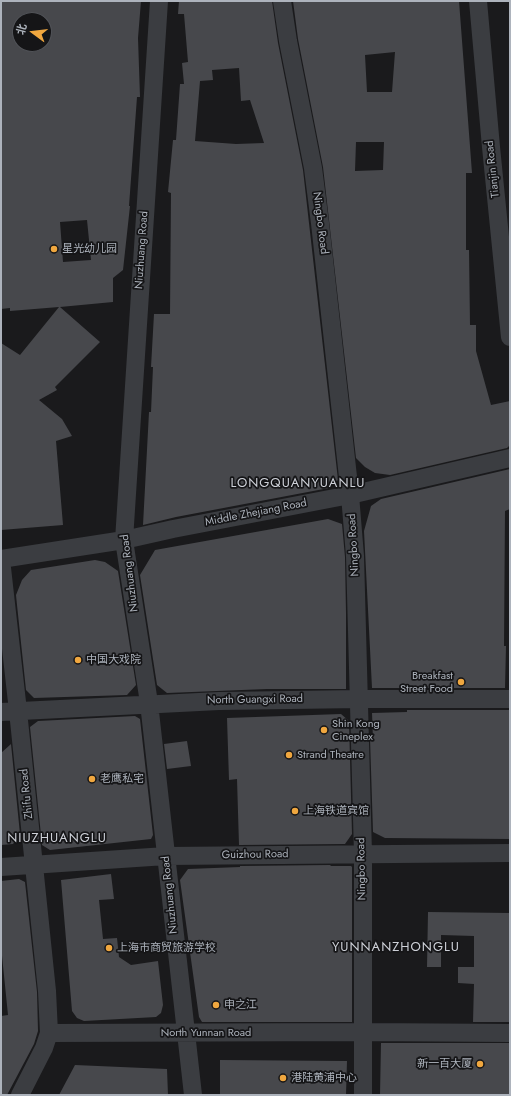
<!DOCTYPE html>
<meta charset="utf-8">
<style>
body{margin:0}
#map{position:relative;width:511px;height:1096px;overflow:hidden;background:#1a1a1c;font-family:Jost,"Noto Sans SC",sans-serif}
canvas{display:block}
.frame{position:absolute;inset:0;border:2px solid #adb3bc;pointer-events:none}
.north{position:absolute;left:12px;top:12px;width:40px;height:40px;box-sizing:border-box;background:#151517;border:1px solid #525459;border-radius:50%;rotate:285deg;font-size:11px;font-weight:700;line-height:16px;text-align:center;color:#adb3bc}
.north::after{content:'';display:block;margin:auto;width:14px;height:18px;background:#f0a73f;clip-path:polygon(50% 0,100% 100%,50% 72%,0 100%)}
</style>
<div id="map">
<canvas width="511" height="1096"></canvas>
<div class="frame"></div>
<div class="north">北</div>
</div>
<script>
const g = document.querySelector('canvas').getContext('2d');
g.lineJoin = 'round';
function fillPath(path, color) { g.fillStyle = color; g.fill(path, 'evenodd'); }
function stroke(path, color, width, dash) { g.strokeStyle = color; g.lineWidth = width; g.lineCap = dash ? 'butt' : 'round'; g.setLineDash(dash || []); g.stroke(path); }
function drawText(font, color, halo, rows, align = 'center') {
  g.font = font + ' Jost,"Noto Sans SC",sans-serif'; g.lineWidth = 3.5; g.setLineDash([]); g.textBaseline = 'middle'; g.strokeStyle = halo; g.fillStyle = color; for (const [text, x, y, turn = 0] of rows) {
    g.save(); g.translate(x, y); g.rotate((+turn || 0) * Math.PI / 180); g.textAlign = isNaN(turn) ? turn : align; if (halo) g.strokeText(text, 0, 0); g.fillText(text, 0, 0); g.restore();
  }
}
const building = new Path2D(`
 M1 1H141L138 38 140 97H137L129 206H130L123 270 113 278V302L60 307 100 342 55 387 57 390 39 400 62 419 72 436 56 441 63 525 1 530V343L20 355 59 307 10 311V308L1 309ZM20 20H44V44H20ZM87 220 91 260 63 262 60 222Z
 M179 1H272L278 43 303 170 338 480 329 488 176 517 143 525 149 412H151L153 367H151L154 314H170L171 193 168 192 173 140H176L180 84H184L182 63 188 62 184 14H178ZM239 68 241 101 250 100 264 143 236 144 195 141 200 81 213 80 212 70Z
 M293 1H459L472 173H466V250H469L470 325H476V351L491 405 510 401V445L507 448 390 475 375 473 365 467 356 458 323 167 298 39ZM395 52 392 92H367L365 55ZM356 142H384L383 170 355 171Z
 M510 469V509L505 511 504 646H506L505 688H372L364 531 371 506 381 499Z
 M328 519 342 524 345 557 346 613V689H267L167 693 157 685 140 575 155 550Z
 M95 560 105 562 118 571 136 685 127 695 34 698 26 690 17 605 16 595 22 580 31 570Z
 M407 710H510V839L385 838 373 832 370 738 373 740 372 713 407 712Z
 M341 714 349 721 352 834 345 844 239 845 237 779 229 780 227 718Z
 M135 716 140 719 153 835 151 839 50 850 42 845 30 727 38 721Z
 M187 741 191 766 167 769 164 744Z
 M11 744 20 834 13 844 1 845V753Z
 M331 865 330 866H351L352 867V1022H202L199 1017 180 880 188 869 240 867V866Z
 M111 874 114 899 99 900 103 939 117 938 119 957 131 965 158 961 163 1005 161 1013 156 1017 84 1021 77 1018 72 1011 61 880Z
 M19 879 25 882 37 992 38 1031 34 1044 7 1095H1V1016L8 1015 1 946V881Z
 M428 912 510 913 509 1022H473L474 984 458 983V967H474V936L441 935V967H427Z
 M381 1043H510V1095H380Z
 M220 1060 347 1061 346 1095H220Z
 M75 1065 167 1069 168 1095H59Z`);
const minor = new Path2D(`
 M159 1 124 540 149 703 193 1095
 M282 1 288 41 313 168 320 223 350 495 355 556 363 854V1095
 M478 1 491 147 510 337
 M1 559 18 711 47 991 49 1033 44 1048 20 1095
 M1 559 124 540 173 529 350 495 510 458
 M1 712 219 701 360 699H510
 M1 867 166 856 510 853
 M49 1033 363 1032 510 1033`);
const markers = [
 [54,249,4,"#f0a73f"],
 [78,660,4,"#f0a73f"],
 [461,682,4,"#f0a73f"],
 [324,730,4,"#f0a73f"],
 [289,755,4,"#f0a73f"],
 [92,779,4,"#f0a73f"],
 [295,811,4,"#f0a73f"],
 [109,948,4,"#f0a73f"],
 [216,1005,4,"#f0a73f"],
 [480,1064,4,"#f0a73f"],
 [283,1078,4,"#f0a73f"]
];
const streetNames = [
 ["Tianjin Road",493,169,-96],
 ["Ningbo Road",320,223,83],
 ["Niuzhuang Road",142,250,-86],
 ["Middle Zhejiang Road",256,513,-11],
 ["Ningbo Road",354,545,-93],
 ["Niuzhuang Road",130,573,-97],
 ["North Guangxi Road",255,700,-1],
 ["Zhifu Road",27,794,-96],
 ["Guizhou Road",255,855,-1],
 ["Ningbo Road",362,869,-91],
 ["Niuzhuang Road",170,895,-96],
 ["North Yunnan Road",206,1033]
];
const poiNames = [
 ["星光幼儿园",62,249],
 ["中国大戏院",86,660],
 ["Breakfast",453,676,"right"],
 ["Street Food",453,689,"right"],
 ["Shin Kong",332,724],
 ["Cineplex",332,737],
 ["Strand Theatre",297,755],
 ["老鹰私宅",100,779],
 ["上海铁道宾馆",303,811],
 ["上海市商贸旅游学校",117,948],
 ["申之江",224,1005],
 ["新一百大厦",472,1064,"right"],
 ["港陆黄浦中心",291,1078]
];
const quarterNames = [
 ["LONGQUANYUANLU",298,484],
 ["NIUZHUANGLU",57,839],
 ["YUNNANZHONGLU",396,948]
];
fillPath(building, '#47484c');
stroke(minor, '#3b3d41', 18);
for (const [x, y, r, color] of markers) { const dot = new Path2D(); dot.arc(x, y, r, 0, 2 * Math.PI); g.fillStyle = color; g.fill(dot); stroke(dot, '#151517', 1.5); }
drawText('11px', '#adb3bc', '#151517', streetNames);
drawText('11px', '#adb3bc', '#151517', poiNames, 'left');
g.letterSpacing = '1px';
drawText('13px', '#ced1d8', '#151517', quarterNames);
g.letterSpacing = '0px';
</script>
